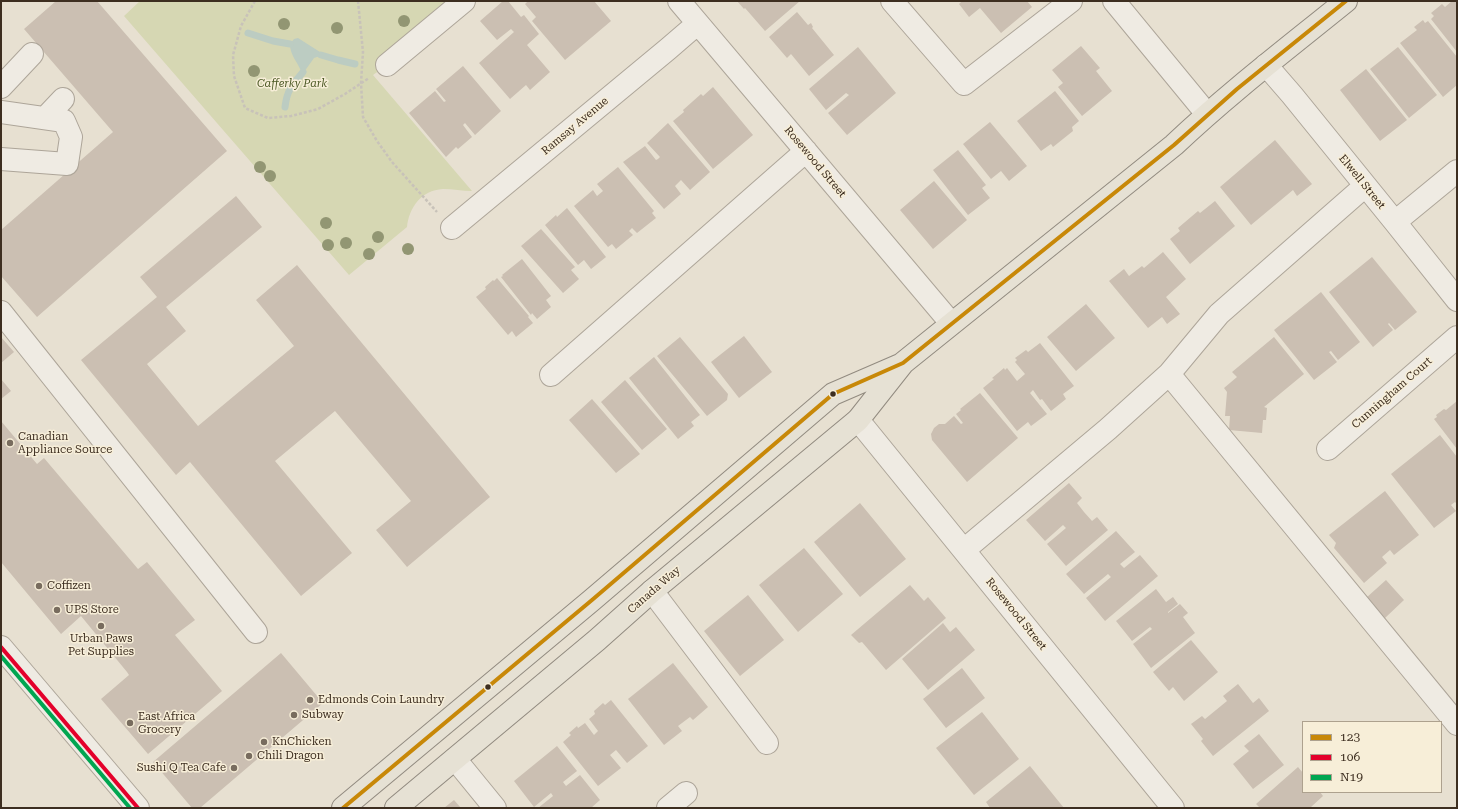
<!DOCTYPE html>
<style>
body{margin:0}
#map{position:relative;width:1458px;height:809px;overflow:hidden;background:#e7e0d1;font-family:"Roboto Serif",serif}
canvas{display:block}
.frame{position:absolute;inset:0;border:2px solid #3d2e20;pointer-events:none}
.legend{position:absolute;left:1302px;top:721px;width:140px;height:72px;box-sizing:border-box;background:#f7eed8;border:1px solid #ada18e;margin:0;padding:5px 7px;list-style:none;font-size:12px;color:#3d2e20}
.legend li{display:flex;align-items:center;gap:8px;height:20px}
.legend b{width:20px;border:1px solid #ada18e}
</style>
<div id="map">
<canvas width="1458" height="809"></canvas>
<div class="frame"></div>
<ul class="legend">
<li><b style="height:5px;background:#c88808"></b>123</li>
<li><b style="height:5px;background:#e4002b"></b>106</li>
<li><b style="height:5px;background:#00a651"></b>N19</li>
</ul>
</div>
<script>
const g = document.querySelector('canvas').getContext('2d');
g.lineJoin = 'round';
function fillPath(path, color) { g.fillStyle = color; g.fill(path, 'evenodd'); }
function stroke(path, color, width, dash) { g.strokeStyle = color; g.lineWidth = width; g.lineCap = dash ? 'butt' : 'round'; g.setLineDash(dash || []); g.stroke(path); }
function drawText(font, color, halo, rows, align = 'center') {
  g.font = font + ' "Roboto Serif",serif'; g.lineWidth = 3; g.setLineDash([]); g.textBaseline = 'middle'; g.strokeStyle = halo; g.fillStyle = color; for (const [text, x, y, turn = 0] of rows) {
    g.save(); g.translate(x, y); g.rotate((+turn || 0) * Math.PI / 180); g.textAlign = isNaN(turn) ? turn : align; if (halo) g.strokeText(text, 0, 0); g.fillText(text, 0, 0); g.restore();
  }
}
const green = new Path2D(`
 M140 1H464L387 65 373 75 472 191C462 191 453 189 443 189 421 190 409 208 407 227L349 275 124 16Z`);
const water = new Path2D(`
 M298 38 320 52V56L314 58 304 72 301 71C297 61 290 55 290 44L294 39Z`);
const stream = new Path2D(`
 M248 33 273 41 290 44
 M321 55 338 60 355 64
 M285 107C287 90 292 85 303 72`);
const building = new Path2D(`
 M56 1H97L227 151 37 317 1 276V230L113 132 24 29Z
 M503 1H508L521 17 524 15 539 34 527 45 550 72 530 90 526 85 510 99 479 63 514 32 511 29 497 40 480 21Z
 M528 1H594L611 21 565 60 532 21 536 17 525 4Z
 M737 1H800L765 31 745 8 744 9Z
 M962 1H1027L1032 7 1001 33 980 8 969 17 959 4Z
 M1452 1H1457V52L1431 19 1434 16 1431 13 1442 4 1445 7Z
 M797 12 808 25 811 23 813 27 812 28 834 55 809 76 791 54 787 58 769 37Z
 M1423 20 1425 23 1428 21 1457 57V85L1443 97 1400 43 1417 30 1414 27Z
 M1081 46 1100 68 1096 71 1112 91 1082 116 1058 87 1063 83 1052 70Z
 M858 47 896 93 847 135 828 113 849 95 846 93 826 110 809 89Z
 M1398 47 1437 95 1409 118 1370 69Z
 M463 66 501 111 475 135 465 123 463 125 472 137 458 149 456 147 446 157 409 113 435 91 444 102 446 101 436 89Z
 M1366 69 1407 120 1380 141 1340 90Z
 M713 87 753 135 713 169 673 121 684 112 683 110 701 94 703 96Z
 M1055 91 1079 121 1072 127 1073 131 1053 147 1051 144 1041 151 1017 121Z
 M990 122 1027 166 1009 181 1001 171 991 179 963 144Z
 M668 123 710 172 690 190 681 180 675 186 681 194 664 209 623 162 645 146 656 160 658 159 660 157 647 143Z
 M1275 140 1312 184 1297 196 1293 190 1251 225 1220 187Z
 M958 150 986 185 982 188 990 198 968 215 933 170Z
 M618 167 654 211 652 213 656 218 637 233 632 228 629 231 633 235 616 249 612 244 608 247 574 206 593 190 597 196 603 191 597 184Z
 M934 181 967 220 933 249 900 210Z
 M236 196 262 227 166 307 186 331 147 364 198 426 294 346 256 300 297 265 490 497 407 567 376 530 411 501 335 411 275 461 352 553 301 596 190 462 176 475 81 360 157 297 140 277Z
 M1215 201 1235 226 1190 264 1170 239 1180 231 1178 228 1198 211 1200 213Z
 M567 208 606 257 591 269 584 260 578 265 545 225 556 215 557 217Z
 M541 229 575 267 571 270 579 279 563 293 521 246Z
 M1163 252 1186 279 1166 297 1180 314 1167 324 1162 317 1148 328 1109 281 1124 269 1129 276 1142 266 1144 268Z
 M1372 257 1417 312 1395 330 1389 323 1388 324 1393 330 1373 347 1329 292Z
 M522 259 551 296 546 300 551 307 537 319 532 313 531 315 501 277 503 276 502 275Z
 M497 278 529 316 528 317 533 323 516 337 512 331 508 335 476 297 486 289 485 287 493 280 494 281Z
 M1321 292 1360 342 1338 360 1331 351 1329 352 1337 362 1314 380 1274 330Z
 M1086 304 1115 338 1076 371 1047 337Z
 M744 336 772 372 739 398 711 362Z
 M1 337 14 352 1 363Z
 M680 337 728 394 727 400 707 416 657 356Z
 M1274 337 1304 374 1264 407 1267 408 1266 420H1263L1262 433 1229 430 1230 416H1225L1227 392 1224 388 1237 377 1232 372Z
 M1040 343 1074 386 1063 394 1066 399 1051 411 1042 399 1040 400 1033 390 1030 393 1047 414 1031 426 1028 422 1017 431 983 388 994 379 992 378 1004 368 1005 370 1007 368 1017 381 1025 374 1015 362 1017 360 1015 358 1026 350 1028 352Z
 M654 357 700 415 691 422 694 426 678 439 629 378Z
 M1 379 11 391 1 399Z
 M625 380 667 429 642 450 601 402Z
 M980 393 1018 438 967 482 932 440 931 434 934 428 939 424H945L954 416 961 424 963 423 956 414 961 410 960 409Z
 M592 399 640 454 616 473 569 420Z
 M1457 401V449L1434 419 1437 417 1436 415 1444 409 1446 410Z
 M1 421 37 464 44 458 138 569 147 562 195 620 175 635 222 691 148 754 101 699 129 675 127 672 81 616 61 634 1 562Z
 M1440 435 1457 457V504L1455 502 1451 505 1456 511 1434 528 1391 474Z
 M1069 483 1082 498 1077 503 1084 512 1092 521 1097 517 1108 530 1066 566 1047 544 1066 528 1063 525 1045 541 1026 520Z
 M1385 491 1419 535 1394 555 1390 550 1382 557 1387 563 1364 583 1334 548 1336 543 1329 535Z
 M860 503 906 559 860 597 814 542Z
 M1116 531 1135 552 1120 564 1124 568 1140 555 1158 576 1105 621 1086 598 1111 577 1108 574 1084 594 1066 574Z
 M804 548 843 594 798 632 759 585Z
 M1386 580 1404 600 1385 618 1366 598Z
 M910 585 924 601 928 597 946 618 886 670 862 642 859 643 851 635Z
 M1156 589 1166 602 1173 597 1178 604 1168 612V613L1180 604 1188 613 1183 617 1195 633 1151 668 1133 644 1152 629 1150 627 1132 641 1116 621Z
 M748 595 784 640 740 676 704 631Z
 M943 623 950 632 956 627 975 650 928 690 902 659Z
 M1191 640 1218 672 1184 701 1173 687 1169 691 1153 672Z
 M281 653 323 703 200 808H192L153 762Z
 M673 663 708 707 693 720 690 717 678 726 682 731 664 745 628 699Z
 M962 668 985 698 946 728 923 699Z
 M1238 684 1253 703 1259 698 1269 711 1213 756 1201 741 1203 739 1191 724 1202 716 1205 719 1227 701 1223 696Z
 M611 700 648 746 627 763 616 750 610 755 621 768 598 786 563 742 571 735 569 733 577 726 578 728 585 723 594 735 598 731 589 719 595 714 594 711 603 703 605 705Z
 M982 712 1019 759 974 795 936 748Z
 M1259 734 1284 765 1253 789 1233 764 1249 751 1244 746Z
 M557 746 577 771 563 782 566 786 580 775 600 800 591 808H538L553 796 551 793 534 807 514 781Z
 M1030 766 1064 808H990L986 802Z
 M1298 767 1303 773V792H1320L1323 796 1311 807 1312 808H1260L1256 804Z
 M454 800 461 808H444Z`);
const path = new Path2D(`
 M255 1 241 26 233 55 234 76 245 108 268 118 291 116 318 109 345 94 369 78
 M358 1 363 52 361 83 363 117 377 141 392 162 437 212`);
const minor = new Path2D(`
 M679 1 951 323
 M892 1 964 84 1071 1
 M1114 1 1207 114
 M387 65 464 1
 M1266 65 1292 95 1395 222 1457 300
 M1 87 32 54
 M1 112 64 121 71 137 67 164 1 159
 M45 118 63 99
 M1395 222 1457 171
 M452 228 668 49 697 24
 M1 312 256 632
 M1169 374 1457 724
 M551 375 806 151
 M858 420 1173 808
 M1328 449 1457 337
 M964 550 1108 429 1169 374 1219 314 1365 186
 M652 591 767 743
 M1 647 138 808
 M455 759 495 808
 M668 808 686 793`);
const major = new Path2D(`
 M343 808 592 600 833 394 900 365
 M396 808 597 640 652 591 858 420 903 363 1174 145C1229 93 1288 48 1346 1`);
const bus1 = new Path2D(`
 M343 808 592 600 833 394 903 363 1174 145 1237 89 1346 1`);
const bus2 = new Path2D(`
 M1 647 138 808`);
const bus3 = new Path2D(`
 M1 656 130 808`);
const trees = [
 [404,21],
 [284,24],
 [337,28],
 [254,71],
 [260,167],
 [270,176],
 [326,223],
 [378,237],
 [346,243],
 [328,245],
 [408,249],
 [369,254]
];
const markers = [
 [833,394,3.5,"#3d2e20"],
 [10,443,4,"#786c5e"],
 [39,586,4,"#786c5e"],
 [57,610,4,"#786c5e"],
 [101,626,4,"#786c5e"],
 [488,687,3.5,"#3d2e20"],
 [310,700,4,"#786c5e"],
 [294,715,4,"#786c5e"],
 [130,723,4,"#786c5e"],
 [264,742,4,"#786c5e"],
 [249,756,4,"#786c5e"],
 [234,768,4,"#786c5e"]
];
const parkNames = [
 ["Cafferky Park",292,84]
];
const streetNames = [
 ["Ramsay Avenue",575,126,-40],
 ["Rosewood Street",815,162,50],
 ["Elwell Street",1362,182,51],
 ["Cunningham Court",1392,393,-41],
 ["Canada Way",654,590,-41],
 ["Rosewood Street",1016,614,51]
];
const poiNames = [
 ["Canadian",18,437],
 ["Appliance Source",18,450],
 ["Coffizen",47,586],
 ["UPS Store",65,610],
 ["Urban Paws",101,639,"center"],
 ["Pet Supplies",101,652,"center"],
 ["Edmonds Coin Laundry",318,700],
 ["Subway",302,715],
 ["East Africa",138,717],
 ["Grocery",138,730],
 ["KnChicken",272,742],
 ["Chili Dragon",257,756],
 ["Sushi Q Tea Cafe",226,768,"right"]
];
fillPath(green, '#d6d7b3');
fillPath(water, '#bcccc2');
stroke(stream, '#bcccc2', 7);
fillPath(building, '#cbbfb2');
stroke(minor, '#ada599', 24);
stroke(major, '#928b80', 24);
stroke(path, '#c8c2b9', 2.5, [3, 2]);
stroke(minor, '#efebe3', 22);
stroke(major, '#e6e1d4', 22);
stroke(bus1, '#c88808', 4);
stroke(bus2, '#e4002b', 4);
stroke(bus3, '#00a651', 4);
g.fillStyle = '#929673';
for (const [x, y] of trees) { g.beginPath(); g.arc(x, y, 6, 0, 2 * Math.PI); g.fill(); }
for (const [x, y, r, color] of markers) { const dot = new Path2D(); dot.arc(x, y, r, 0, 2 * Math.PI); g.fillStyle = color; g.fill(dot); stroke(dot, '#f7eed8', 1.5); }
drawText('italic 11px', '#4d5a26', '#f7eed8', parkNames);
drawText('11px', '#3d2e20', '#f7eed8', streetNames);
drawText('11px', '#3d2e20', '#f7eed8', poiNames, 'left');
</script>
